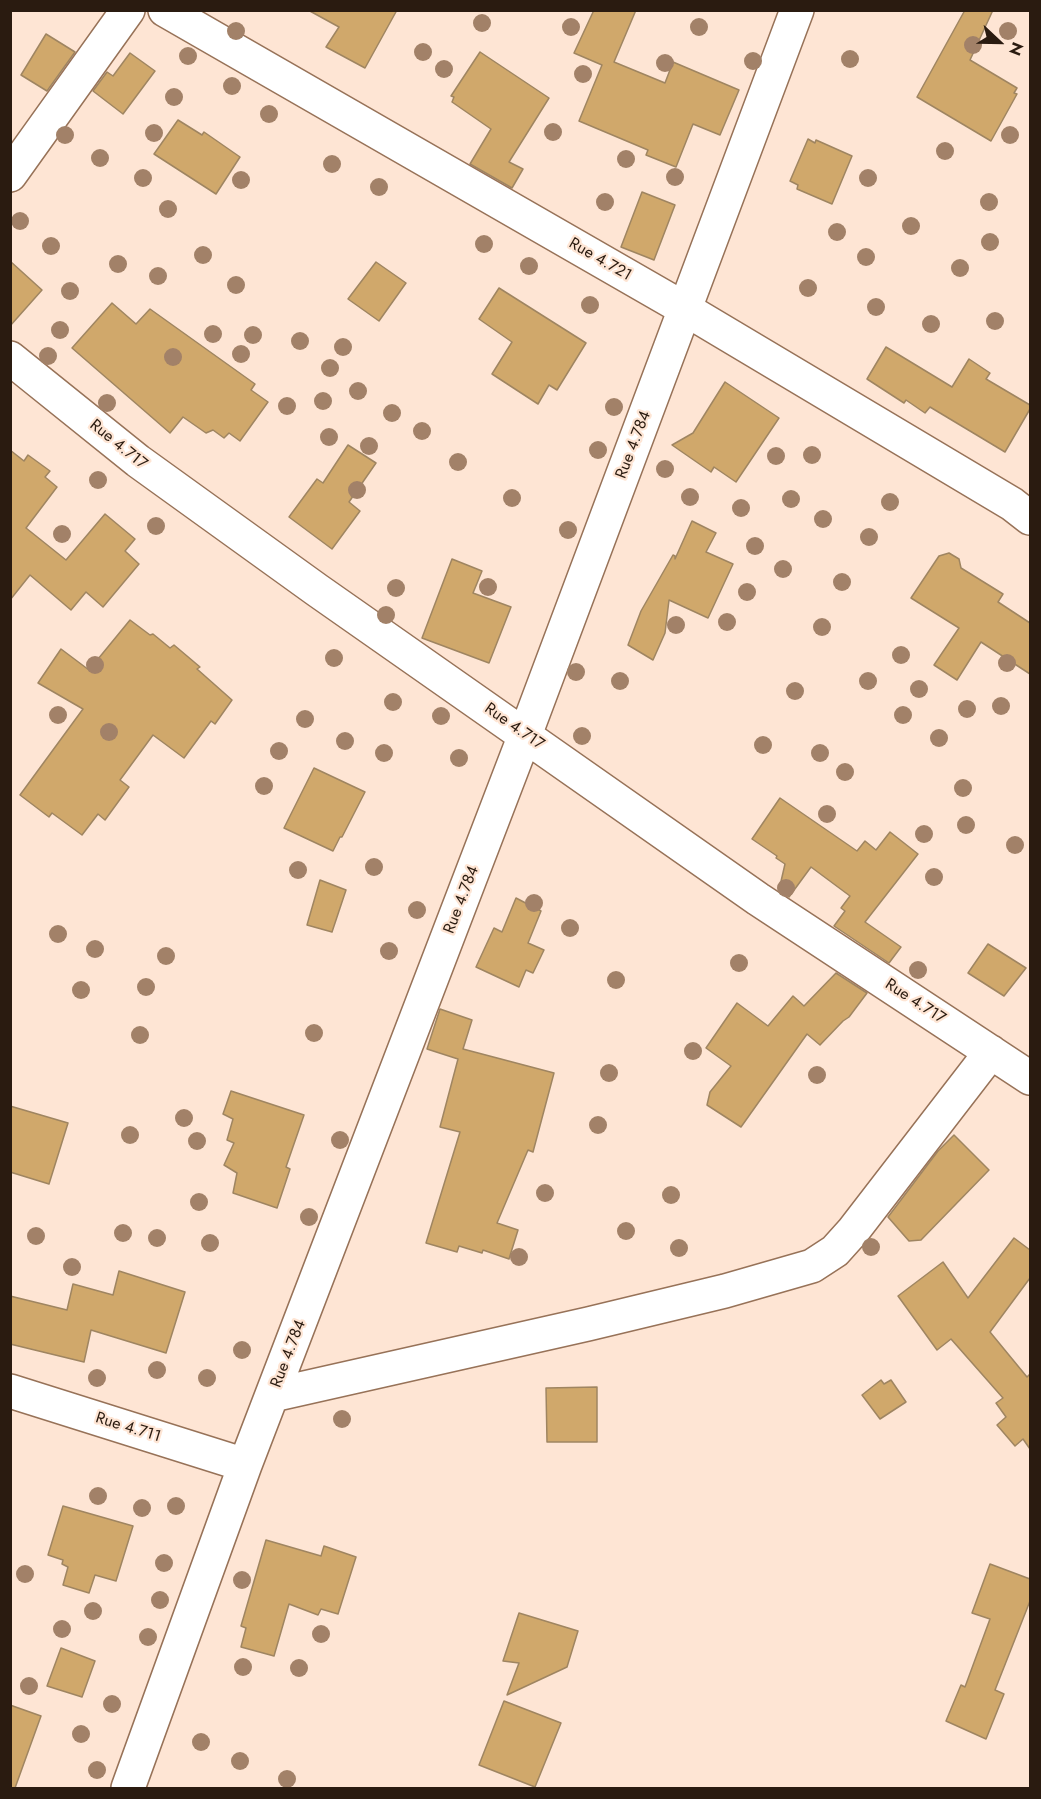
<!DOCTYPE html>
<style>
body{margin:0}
#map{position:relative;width:1041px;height:1799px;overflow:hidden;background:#fee5d4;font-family:Jost,sans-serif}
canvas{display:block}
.frame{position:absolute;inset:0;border:12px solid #2a1b10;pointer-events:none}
.north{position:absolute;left:969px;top:12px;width:60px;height:60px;-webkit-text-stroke:4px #fee5d4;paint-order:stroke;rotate:112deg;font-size:16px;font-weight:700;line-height:24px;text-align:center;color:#2a1b10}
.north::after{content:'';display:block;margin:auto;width:21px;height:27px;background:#2a1b10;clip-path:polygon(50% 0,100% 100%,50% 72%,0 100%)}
</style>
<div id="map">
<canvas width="1041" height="1799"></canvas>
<div class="frame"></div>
<div class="north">N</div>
</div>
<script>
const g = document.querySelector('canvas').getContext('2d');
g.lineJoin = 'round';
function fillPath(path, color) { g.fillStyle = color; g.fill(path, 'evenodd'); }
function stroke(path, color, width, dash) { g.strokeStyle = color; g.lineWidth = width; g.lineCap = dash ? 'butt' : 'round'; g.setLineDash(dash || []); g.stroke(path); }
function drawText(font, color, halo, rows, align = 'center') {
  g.font = font + ' Jost,sans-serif'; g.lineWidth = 4.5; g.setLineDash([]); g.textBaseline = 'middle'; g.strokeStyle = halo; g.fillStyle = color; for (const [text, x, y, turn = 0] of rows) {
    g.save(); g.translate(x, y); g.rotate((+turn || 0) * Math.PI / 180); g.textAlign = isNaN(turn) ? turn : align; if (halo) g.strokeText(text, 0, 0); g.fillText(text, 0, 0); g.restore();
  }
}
const building = new Path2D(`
 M308 10H397L365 68 326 47 339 27Z
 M594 10H636L614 62 665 83 673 62 739 90 720 135 693 124 676 167 646 155 648 150 579 121 602 65 574 53Z
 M965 10H993L970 60 1017 88 1014 93 1017 94 991 141 917 97Z
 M46 34 75 52 47 91 21 75Z
 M480 52 549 98 509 162 523 169 512 188 470 164 491 129 452 102 454 97 451 96Z
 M130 53 155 71 123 114 93 91 107 72 113 76Z
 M178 120 202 135 204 132 240 157 216 194 154 154Z
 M808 139 815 143 816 140 852 156 832 204 797 189 798 185 790 181Z
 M642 192 675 205 654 260 621 247Z
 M10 261 42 290 10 326Z
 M376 262 406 283 379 321 348 299Z
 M499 288 586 343 557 390 549 385 538 404 492 374 512 342 479 319Z
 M112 303 136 324 150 309 255 384 251 390 268 402 240 441 229 433 224 438 213 430 206 433 183 417 170 433 72 348Z
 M886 347 952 387 969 359 990 373 986 379 1030 405V409L1005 452 930 407 925 413 906 400 904 403 867 379Z
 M725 382 779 418 736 482 714 467 711 472 672 445 693 433Z
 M348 445 376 463 349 502 360 511 332 549 289 517 317 479 323 483Z
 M10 450 24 461 28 455 50 471 45 477 57 487 26 528 66 560 105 514 135 539 125 551 139 564 103 607 86 592 71 610 30 575 10 600Z
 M692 521 716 533 706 552 733 564 708 618 669 600 665 633 653 660 628 645 641 611 673 555 675 556V559Z
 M949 553 959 559 961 568 1003 594 998 602 1030 623V674L981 642 957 680 934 665 959 628 911 598 939 556Z
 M452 559 482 571 473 593 511 607 489 663 422 638Z
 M130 620 150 635 153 634 170 648 174 645 200 667 197 669 232 700 215 724 211 721 184 758 153 735 120 780 129 787 105 820 98 814 82 835 52 813 49 817 20 795 83 709 38 683 61 649 89 670Z
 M314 768 365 792 342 837H340L333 851 284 828Z
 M780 798 857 851 865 841 876 850 890 832 918 854 865 922 901 947 889 963 834 926 845 911 841 908 850 896 811 867 789 897 779 890 785 864 776 858 777 856 752 839Z
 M320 880 346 890 332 932 307 925Z
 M516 898 541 911 528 943 544 950 533 973 526 970 519 987 476 967 494 928 502 932Z
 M988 944 1026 968 1004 996 968 973Z
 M836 973 867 993 849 1017 843 1021 820 1045 807 1034 741 1127 707 1105 710 1092 731 1066 706 1048 737 1003 768 1026 793 996 804 1006Z
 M440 1009 472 1020 463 1049 554 1073 533 1152 528 1150 497 1223 518 1230 509 1259 483 1250 482 1253 459 1246 457 1252 426 1243 460 1132 440 1127 458 1059 427 1049Z
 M231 1091 304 1115 286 1167 290 1169 277 1208 233 1193 237 1173 224 1165 234 1143 227 1140 233 1119 223 1114Z
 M10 1106 68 1123 49 1184 10 1172Z
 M954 1135 989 1170 921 1240 909 1241 888 1217 938 1151Z
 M1014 1238 1030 1250V1278L990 1332 1027 1377 1030 1374V1449L1023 1439 1015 1446 997 1425 1006 1417 996 1403 1003 1398 951 1339 937 1350 898 1296 943 1262 968 1298Z
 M119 1271 185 1292 166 1353 91 1330 84 1362 10 1344V1296L67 1310 73 1284 113 1295Z
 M881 1380 884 1384 891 1380 906 1402 880 1419 862 1395Z
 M597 1387V1442H547L546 1388Z
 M63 1506 133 1526 116 1581 95 1575 89 1593 63 1585 68 1567 62 1564 63 1560 48 1555Z
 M266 1540 321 1556 324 1546 356 1557 338 1614 321 1609 318 1615 289 1604 274 1656 241 1647 246 1628 241 1626Z
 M990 1564 1030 1579V1601L995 1690 1004 1694 986 1739 946 1721 961 1685 965 1687 990 1619 972 1613Z
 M519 1613 578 1631 567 1667 507 1695 519 1663 503 1661Z
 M61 1648 95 1661 82 1697 47 1686Z
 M504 1701 561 1723 535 1787 479 1765Z
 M10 1705 41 1716 15 1788H10Z`);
const minor = new Path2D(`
 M165 10 685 309 1012 504 1030 518
 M10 175 128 10
 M10 358 138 461 317 590 758 899 1030 1078
 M10 1391 245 1465
 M273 1395 588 1324 725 1291 812 1266 835 1251 853 1231 991 1052
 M128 1788 245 1465 525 735 797 10`);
const trees = [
 [482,23],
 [571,27],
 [699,27],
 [236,31],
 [1008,31],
 [973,45],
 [423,52],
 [188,56],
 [850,59],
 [753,61],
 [665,63],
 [444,69],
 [583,74],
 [232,86],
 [174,97],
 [269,114],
 [553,132],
 [154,133],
 [65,135],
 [1010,135],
 [945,151],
 [100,158],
 [626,159],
 [332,164],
 [675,177],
 [143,178],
 [868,178],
 [241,180],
 [379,187],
 [605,202],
 [989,202],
 [168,209],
 [20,221],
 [911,226],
 [837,232],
 [990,242],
 [484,244],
 [51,246],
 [203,255],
 [866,257],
 [118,264],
 [529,266],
 [960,268],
 [158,276],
 [236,285],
 [808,288],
 [70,291],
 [590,305],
 [876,307],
 [995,321],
 [931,324],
 [60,330],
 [213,334],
 [253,335],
 [300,341],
 [343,347],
 [241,354],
 [48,356],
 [173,357],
 [330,368],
 [358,391],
 [323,401],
 [107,403],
 [287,406],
 [614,407],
 [392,413],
 [422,431],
 [329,437],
 [369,446],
 [598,450],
 [812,455],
 [776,456],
 [458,462],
 [665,469],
 [98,480],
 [357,490],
 [690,497],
 [512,498],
 [791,499],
 [890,502],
 [741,508],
 [823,519],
 [156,526],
 [568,530],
 [62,534],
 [869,537],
 [755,546],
 [783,569],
 [842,582],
 [488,587],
 [396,588],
 [747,592],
 [386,615],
 [727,622],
 [676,625],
 [822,627],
 [901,655],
 [334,658],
 [1007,663],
 [95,665],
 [576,672],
 [620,681],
 [868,681],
 [919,689],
 [795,691],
 [393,702],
 [1001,706],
 [967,709],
 [58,715],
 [903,715],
 [441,716],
 [305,719],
 [109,732],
 [582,736],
 [939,738],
 [345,741],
 [763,745],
 [279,751],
 [384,753],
 [820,753],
 [459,758],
 [845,772],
 [264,786],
 [963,788],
 [827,814],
 [966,825],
 [924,834],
 [1015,845],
 [374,867],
 [298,870],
 [934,877],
 [786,888],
 [534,903],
 [417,910],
 [570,928],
 [58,934],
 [95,949],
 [389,951],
 [166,956],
 [739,963],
 [918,970],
 [616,980],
 [146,987],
 [81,990],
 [314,1033],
 [140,1035],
 [693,1051],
 [609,1073],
 [817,1075],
 [184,1118],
 [598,1125],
 [130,1135],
 [340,1140],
 [197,1141],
 [545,1193],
 [671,1195],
 [199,1202],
 [309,1217],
 [626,1231],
 [123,1233],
 [36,1236],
 [157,1238],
 [210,1243],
 [871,1247],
 [679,1248],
 [519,1257],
 [72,1267],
 [242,1350],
 [157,1370],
 [97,1378],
 [207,1378],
 [342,1419],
 [98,1496],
 [176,1506],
 [142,1508],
 [164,1563],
 [25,1574],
 [242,1580],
 [160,1600],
 [93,1611],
 [62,1629],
 [321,1634],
 [148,1637],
 [243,1667],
 [299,1668],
 [29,1686],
 [112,1704],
 [81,1734],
 [201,1742],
 [240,1761],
 [97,1770],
 [287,1779]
];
const streetNames = [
 ["Rue 4.721",600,260,30],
 ["Rue 4.717",118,445,39],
 ["Rue 4.784",634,445,-69],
 ["Rue 4.717",514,727,35],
 ["Rue 4.784",462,900,-69],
 ["Rue 4.717",915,1002,33],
 ["Rue 4.784",289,1354,-69],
 ["Rue 4.711",128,1428,17]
];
fillPath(building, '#d0a86b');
stroke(building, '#9f8561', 1.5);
stroke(minor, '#977258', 36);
stroke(minor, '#fff', 33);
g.fillStyle = '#a28168';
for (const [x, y] of trees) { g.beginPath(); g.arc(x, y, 9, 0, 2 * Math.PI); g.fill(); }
drawText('16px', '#2a1b10', '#fee5d4', streetNames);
</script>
